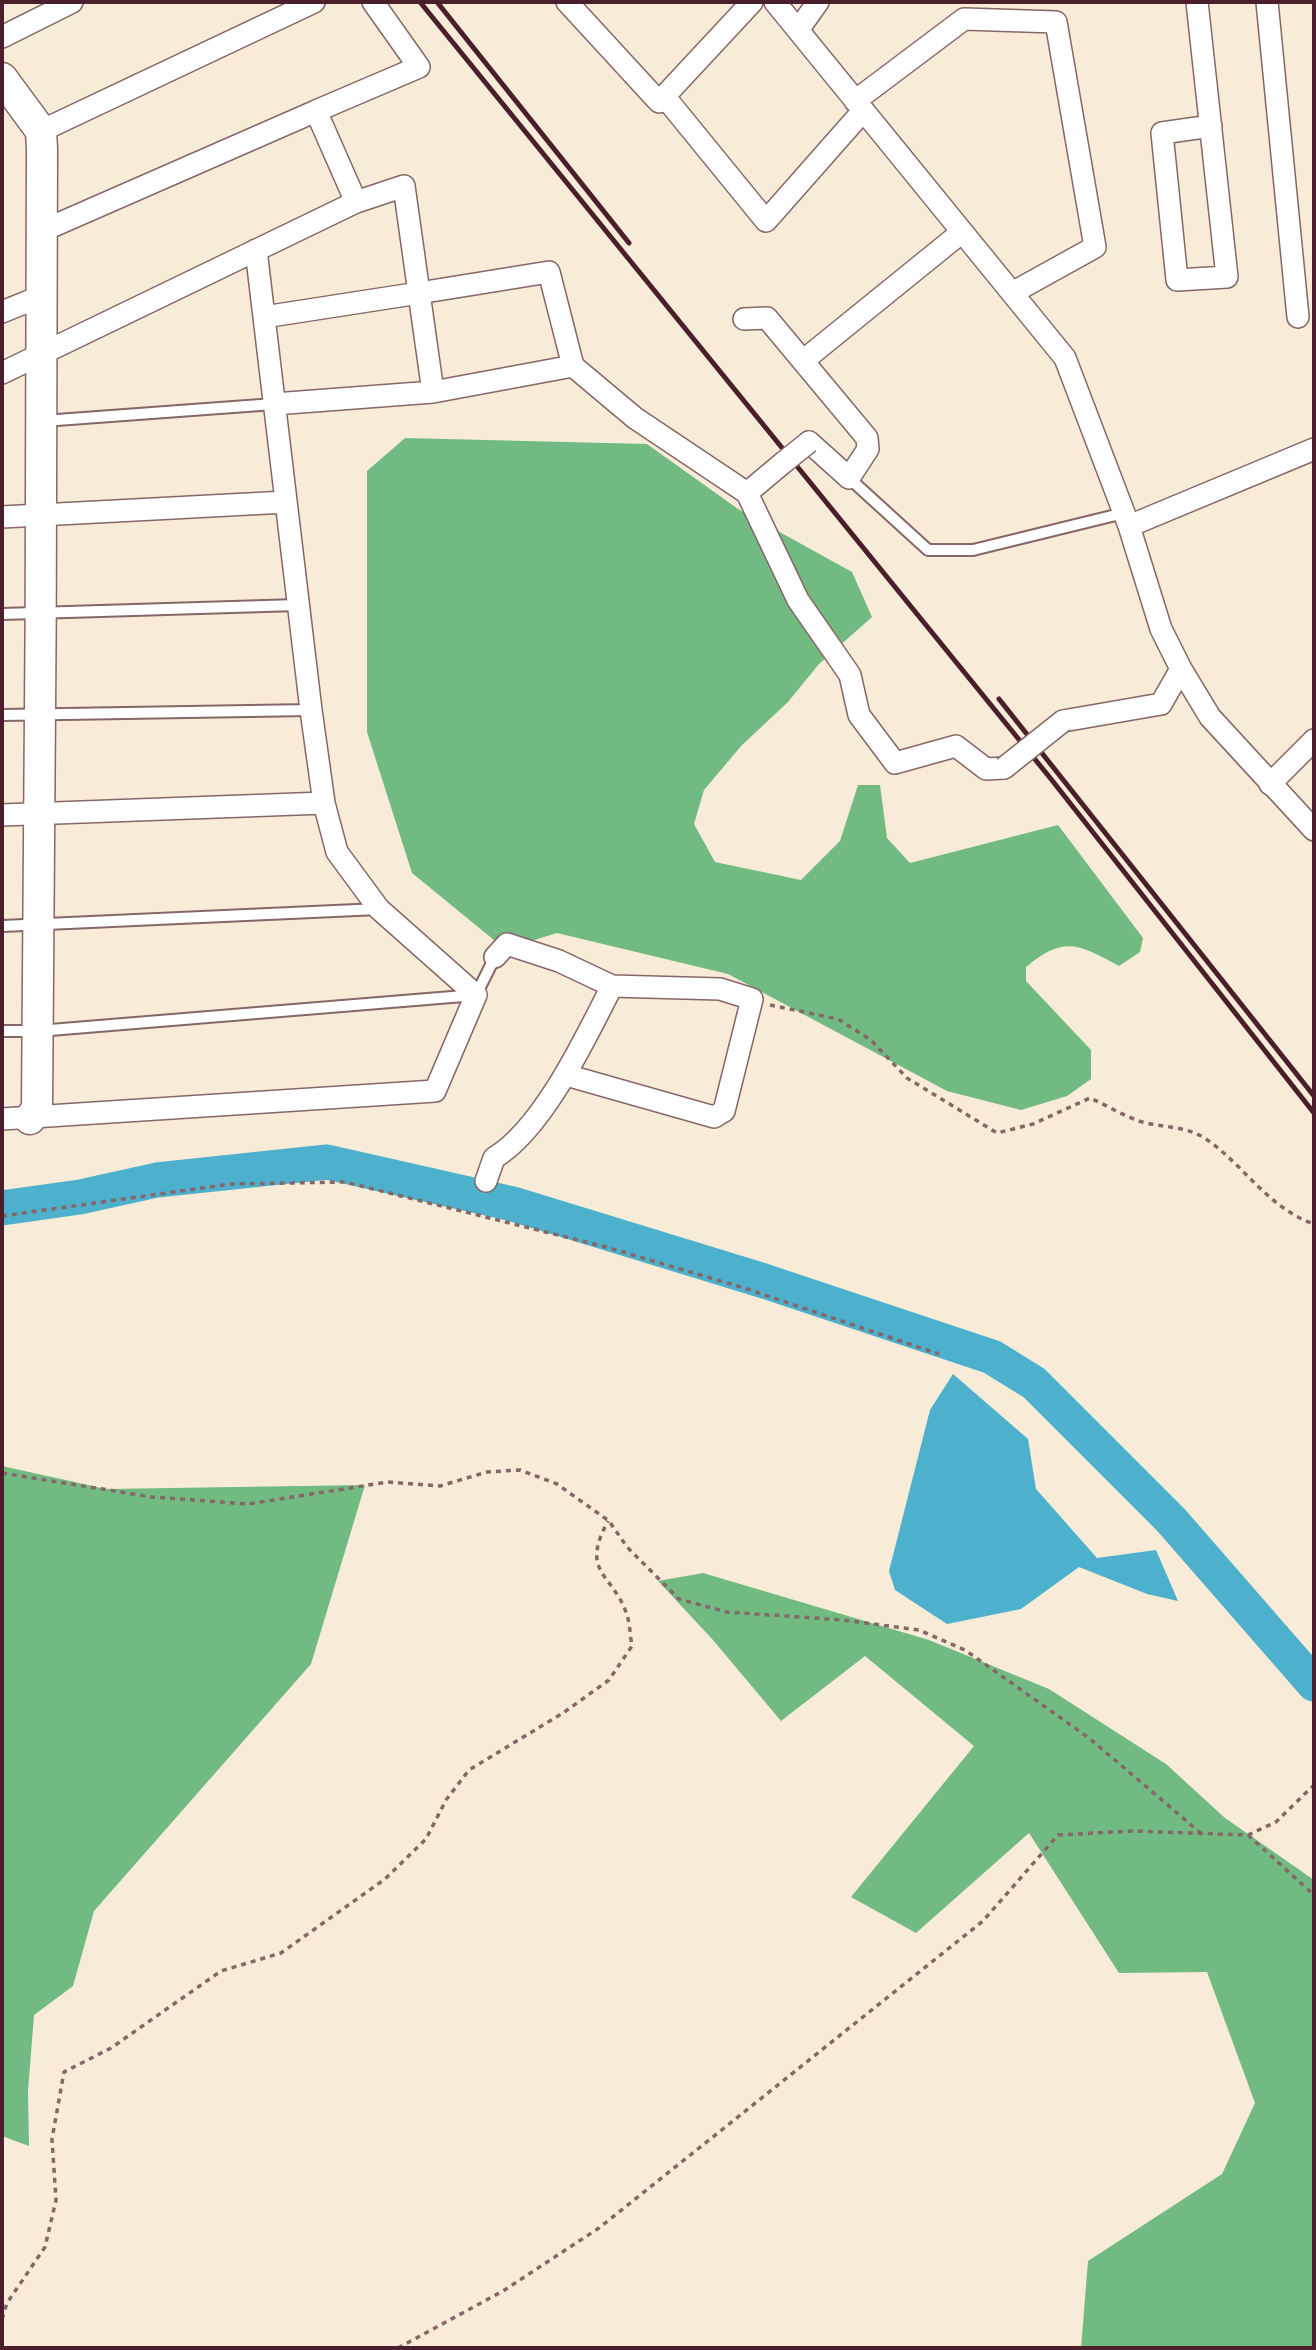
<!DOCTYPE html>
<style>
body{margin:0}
#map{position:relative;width:1316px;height:2350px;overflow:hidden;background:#f8ebd7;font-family:Alegreya,serif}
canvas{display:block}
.frame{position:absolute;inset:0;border:4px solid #4a1f2b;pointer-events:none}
</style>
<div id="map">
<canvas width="1316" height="2350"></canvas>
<div class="frame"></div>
</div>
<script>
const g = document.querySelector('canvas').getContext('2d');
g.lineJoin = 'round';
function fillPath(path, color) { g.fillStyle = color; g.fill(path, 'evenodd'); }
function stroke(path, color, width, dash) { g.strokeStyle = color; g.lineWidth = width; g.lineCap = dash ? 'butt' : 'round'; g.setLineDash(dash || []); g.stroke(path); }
const forest = new Path2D(`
 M405 438 647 444 738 509 852 572 872 617 819 664 788 702 742 745 704 790 694 824 715 862 801 880 840 841 858 785H880L887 838 910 863 1058 825 1143 938 1140 952 1119 966C1079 944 1064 935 1026 967V981L1091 1050V1079L1067 1096 1021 1110 947 1091 728 974 557 933 505 949 412 873 367 732V471Z
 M2 1466 106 1489 365 1485 311 1664 94 1911 73 1986 34 2015 28 2091 29 2146 2 2136Z
 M703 1573 929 1640 1049 1689 1166 1764 1225 1818 1314 1880V2348H1081L1088 2261 1222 2174 1255 2103 1207 1972 1119 1973 1029 1833 916 1933 851 1897 974 1746 865 1656 781 1721 713 1640 658 1581Z`);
const water = new Path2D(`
 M953 1374 1028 1439 1036 1489 1097 1558 1156 1550 1178 1601 1147 1594 1079 1567 1021 1609 947 1624 895 1590 889 1571 930 1410Z`);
const river = new Path2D(`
 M2 1208 80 1197 157 1180 327 1162 513 1204 764 1281 992 1357 1034 1383 1171 1520 1314 1684`);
const path = new Path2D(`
 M770 1005 838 1019 871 1040 907 1078 997 1133 1033 1124 1090 1098C1106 1105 1122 1115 1139 1121 1161 1128 1185 1125 1206 1139 1245 1166 1268 1208 1314 1224
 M2 1216 231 1184 345 1182 606 1247 744 1288 939 1354
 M2 1473 152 1497 248 1504 388 1482 440 1486 487 1472 520 1470 557 1484 609 1521 627 1547 679 1599 727 1612 843 1620 919 1630 965 1650 1089 1738 1203 1835
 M1248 1835 1314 1895
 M2 2319 7 2303 45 2247 56 2200 52 2139 64 2072 111 2048 221 1971 281 1953 385 1879 426 1839 446 1800 469 1770 563 1713 609 1680 632 1646C630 1636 630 1622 626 1612 611 1572 580 1573 608 1521
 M398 2348 503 2291 599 2228 983 1921 1058 1835 1132 1831 1248 1835 1276 1822 1314 1785`);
const lane = new Path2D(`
 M43 421 274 404
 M849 478 928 550H973L1124 513
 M2 614 298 605
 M2 715 311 710
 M2 926 379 909
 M2 1031H38L476 995 495 957`);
const street = new Path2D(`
 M567 2 659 102 752 2
 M775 2 1065 358 1129 526 1161 629 1181 669 1210 717 1314 830
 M1197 2 1227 277 1177 280 1162 133 1211 126
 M1267 2 1298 317
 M798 30 818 2
 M2 37 72 2
 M664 96 766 221 863 111
 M855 101 964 19 1056 22 1095 247 1012 293
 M41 131 314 2
 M356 202 316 111 419 67 373 2
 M42 231 316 111
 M2 312 39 297
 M264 317 419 293 433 392
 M744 319 767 318 867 438 868 449 849 478 809 442
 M804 360 962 232
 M2 373 356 202 404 186 419 293 549 272 573 366 635 418 747 493 798 600 850 675 859 715 895 763 956 746 986 769 1004 768
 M274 404 433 392 573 366
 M747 493 784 462
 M2 517 286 502
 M1129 526 1314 449
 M1063 721 1161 704 1181 669
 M1270 784 1314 740
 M2 815 324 803
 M495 957 507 944 559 961 612 986 720 989 752 999 724 1111 714 1117 566 1075
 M2 1119 435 1091 476 995 379 909 337 852 324 803 311 710 256 250
 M486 1181 494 1158C543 1129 586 1037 612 986`);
const secondary = new Path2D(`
 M2 78 41 131 42 149C41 469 41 788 37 1108L30 1119`);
const rail = new Path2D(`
 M420 2 1051 779 1314 1113
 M437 2 629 243
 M999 699 1314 1096`);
const streetBridge = new Path2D(`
 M784 462 809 442
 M1004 768 1063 721`);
fillPath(forest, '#71bb82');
fillPath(water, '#4db0cc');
stroke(river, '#4db0cc', 35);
stroke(lane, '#876667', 14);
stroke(street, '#876667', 24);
stroke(secondary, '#876667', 33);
stroke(path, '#876667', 3.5, [5, 5]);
stroke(lane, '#fff', 10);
stroke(street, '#fff', 21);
stroke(secondary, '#fff', 30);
stroke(rail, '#4a1f2b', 5);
stroke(streetBridge, '#876667', 24, []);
stroke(streetBridge, '#fff', 21);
</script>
